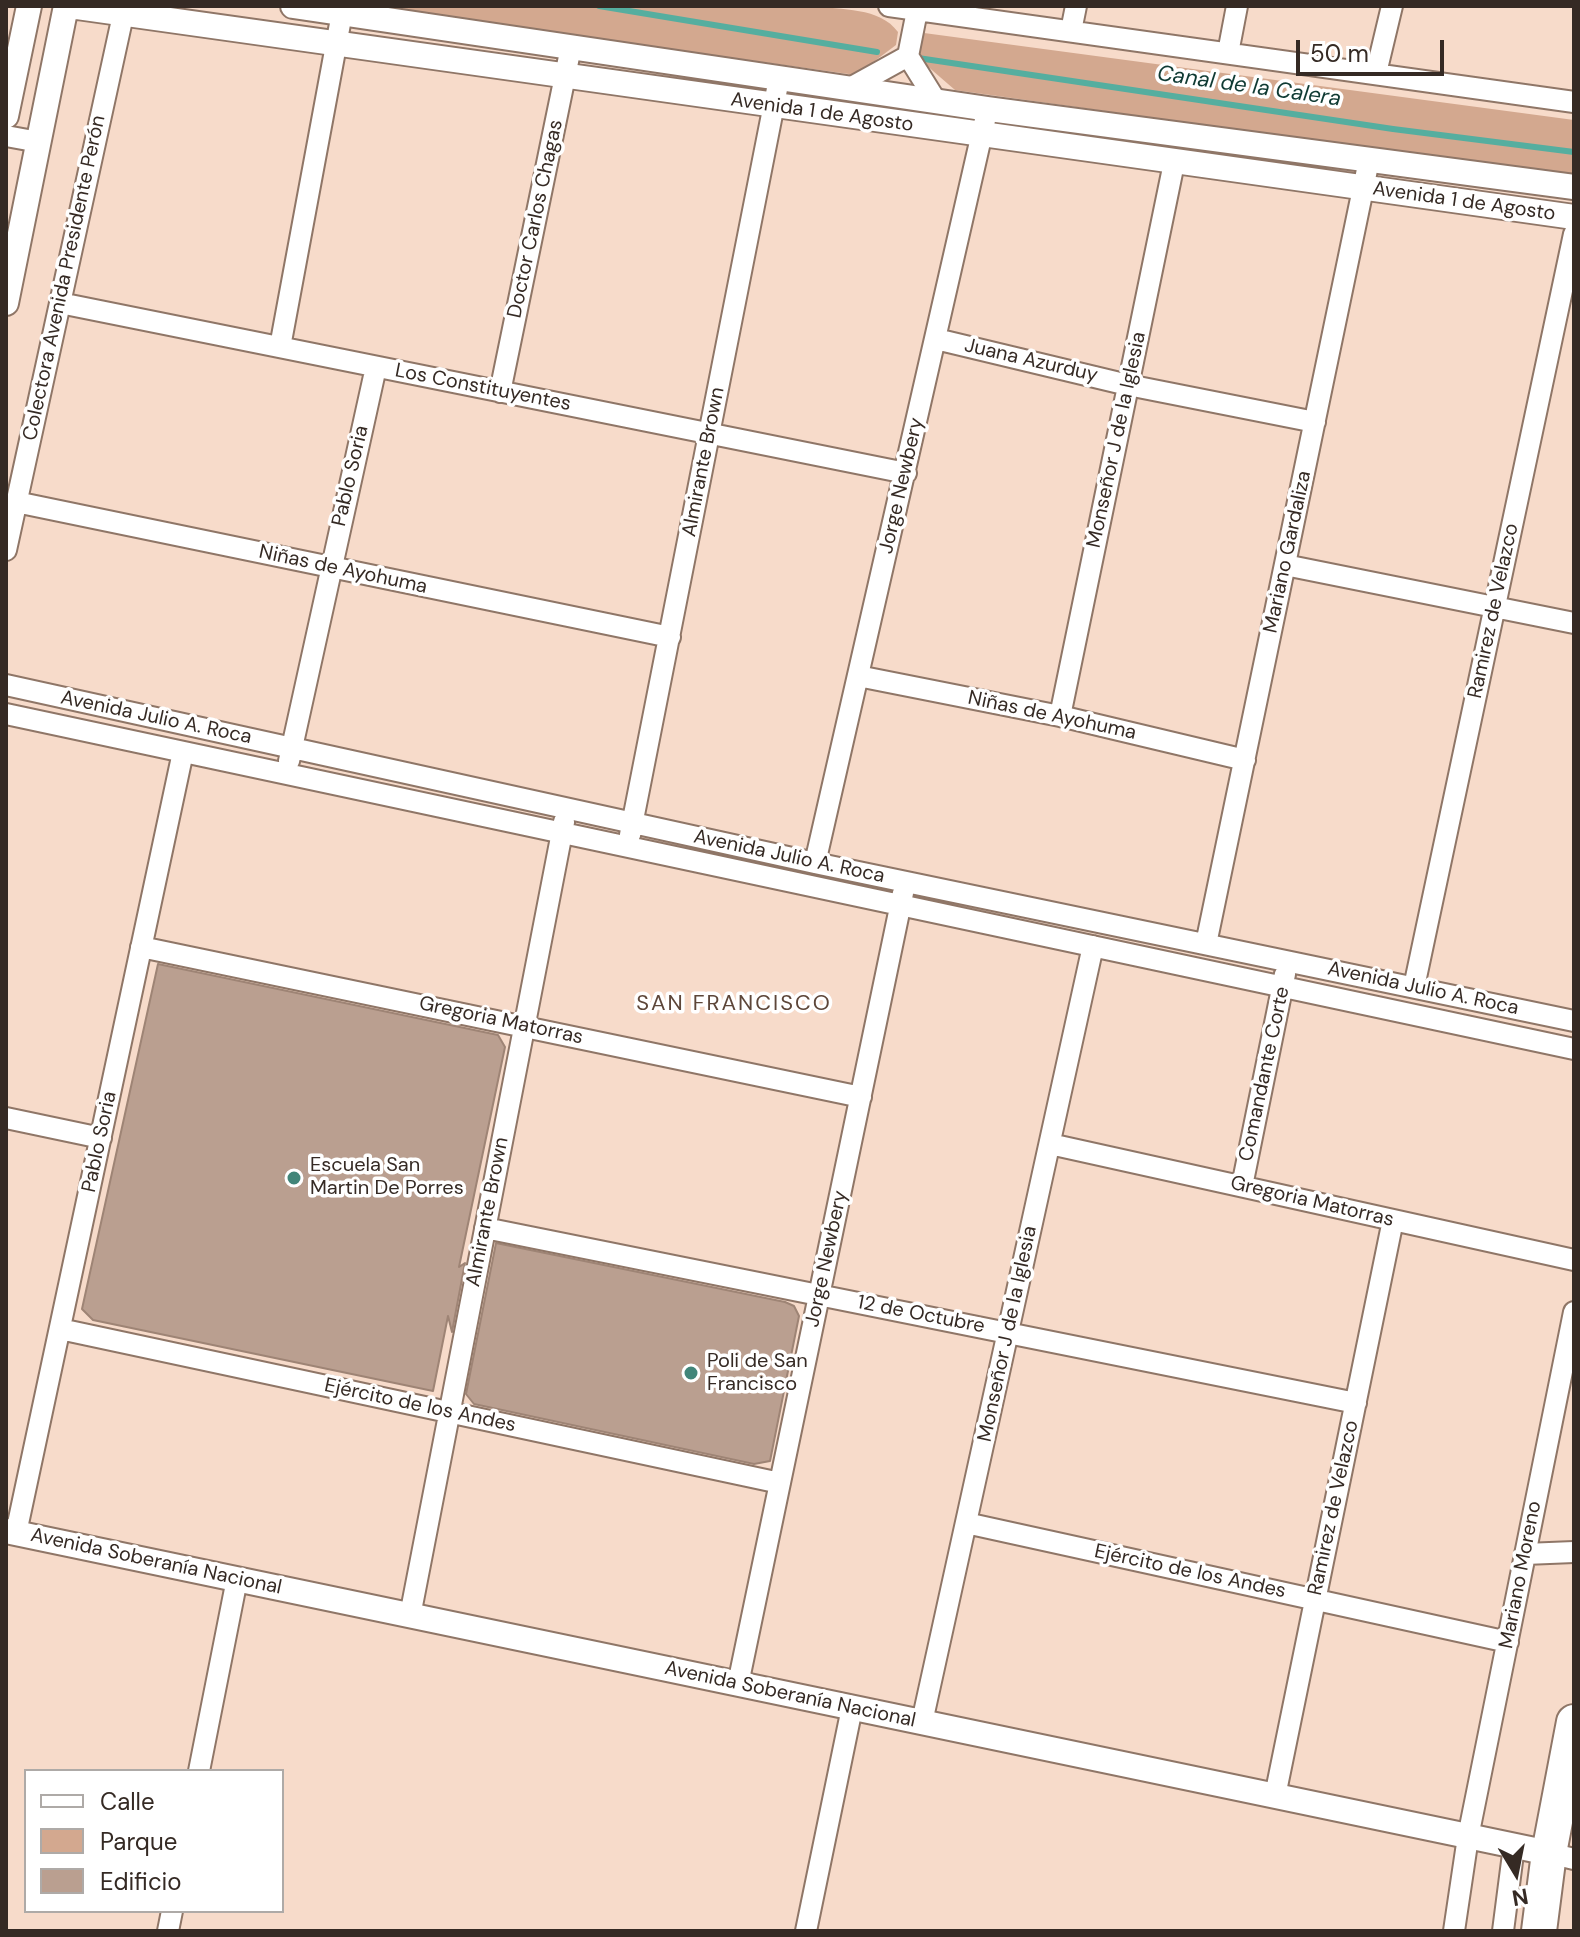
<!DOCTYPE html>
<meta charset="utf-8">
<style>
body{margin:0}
#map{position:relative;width:1580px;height:1937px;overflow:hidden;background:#f7dbca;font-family:"DM Sans",sans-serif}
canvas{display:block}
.frame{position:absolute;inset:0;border:8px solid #352a24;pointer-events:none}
.legend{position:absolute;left:24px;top:1769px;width:260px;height:144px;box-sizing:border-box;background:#fff;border:2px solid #aeaaa7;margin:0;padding:10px 14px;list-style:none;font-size:24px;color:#352a24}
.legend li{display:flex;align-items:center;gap:16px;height:40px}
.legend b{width:40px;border:2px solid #aeaaa7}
.north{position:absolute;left:1476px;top:1833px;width:80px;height:80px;-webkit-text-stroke:6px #fff;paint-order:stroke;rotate:170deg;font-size:22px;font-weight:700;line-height:32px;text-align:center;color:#352a24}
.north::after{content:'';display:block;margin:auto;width:28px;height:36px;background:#352a24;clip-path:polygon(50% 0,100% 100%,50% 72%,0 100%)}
.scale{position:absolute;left:1296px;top:40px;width:148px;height:36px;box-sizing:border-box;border:4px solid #352a24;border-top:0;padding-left:10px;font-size:24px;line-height:28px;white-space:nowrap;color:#352a24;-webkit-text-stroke:6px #fff;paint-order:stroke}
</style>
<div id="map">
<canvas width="1580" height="1937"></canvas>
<div class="frame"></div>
<ul class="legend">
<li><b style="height:10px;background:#fff"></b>Calle</li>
<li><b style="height:22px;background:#d3a88f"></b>Parque</li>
<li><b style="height:22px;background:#ba9f90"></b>Edificio</li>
</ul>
<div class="north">N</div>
<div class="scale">50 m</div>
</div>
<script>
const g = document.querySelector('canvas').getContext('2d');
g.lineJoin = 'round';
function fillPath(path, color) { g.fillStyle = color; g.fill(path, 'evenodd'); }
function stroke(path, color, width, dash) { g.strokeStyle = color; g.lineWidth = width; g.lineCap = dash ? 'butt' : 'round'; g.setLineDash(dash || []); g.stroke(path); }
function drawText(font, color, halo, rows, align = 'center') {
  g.font = font + ' "DM Sans",sans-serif'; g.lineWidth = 7; g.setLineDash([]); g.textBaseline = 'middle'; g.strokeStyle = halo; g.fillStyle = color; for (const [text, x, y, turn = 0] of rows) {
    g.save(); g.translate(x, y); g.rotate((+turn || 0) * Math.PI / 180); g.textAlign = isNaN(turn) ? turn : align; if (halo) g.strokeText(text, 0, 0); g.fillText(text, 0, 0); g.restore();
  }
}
const green = new Path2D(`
 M358 6H813C841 10 880 7 898 32L896 45 856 75Z
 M924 33 1574 120V177L955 90 918 58Z`);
const stream = new Path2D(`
 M599 6 877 52
 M918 58 1393 129 1574 152`);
const building = new Path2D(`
 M158 964 498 1035 505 1047 459 1267 465 1263 452 1332 448 1316 433 1391 93 1320 82 1309Z
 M496 1243 785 1302 794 1306 799 1316 770 1461 754 1464 474 1404 466 1394Z`);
const minor = new Path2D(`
 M889 6 1574 102
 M1071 31 1076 6
 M1228 53 1237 6
 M908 56 936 101
 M908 56 918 6
 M1376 73 1392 6
 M850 88 908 56
 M6 136 39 142
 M60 303 906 473
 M936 339 1128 385 1315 422
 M280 347 342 13
 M500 392 571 47
 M16 502 670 637
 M6 550 125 6
 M1285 565 1574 623
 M858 676 1060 716 1245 760
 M6 685 815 863 1574 1021
 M6 714 1574 1049
 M1060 716 1174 163
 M289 761 376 367
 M630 835 777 89
 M815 863 985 120
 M1206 944 1369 160
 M141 947 861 1097
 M1414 987 1574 234
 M6 1118 101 1138
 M1050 1144 1574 1260
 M1242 1186 1285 974
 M485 1228 1356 1403
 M60 1329 780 1483
 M966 1523 1508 1642
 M16 1533 183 752
 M1525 1554 1574 1552
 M410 1616 564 822
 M738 1684 903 893
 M922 1722 1093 946
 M199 1771 237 1579
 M1275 1796 1393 1220
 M1549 1853 1574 1859
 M168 1931 172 1911
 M806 1931 852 1708
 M1454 1931 1468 1837 1574 1312
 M1503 1931 1514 1846`);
const tertiary = new Path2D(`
 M70 6 1574 217
 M293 6 988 109 1574 187
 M6 116 29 6
 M6 303 66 6
 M6 1531 1549 1853`);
const trunk = new Path2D(`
 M1539 1931 1549 1853 1574 1722`);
const markers = [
 [294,1178,8,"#418579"],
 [691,1373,8,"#418579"]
];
const streetNames = [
 ["Avenida 1 de Agosto",822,113,8],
 ["Avenida 1 de Agosto",1464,202,8],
 ["Doctor Carlos Chagas",536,219,-78],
 ["Colectora Avenida Presidente Perón",65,278,-78],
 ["Juana Azurduy",1031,361,13],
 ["Los Constituyentes",483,388,11],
 ["Monseñor J de la Iglesia",1117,440,-78],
 ["Almirante Brown",704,462,-79],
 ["Pablo Soria",351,476,-77],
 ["Jorge Newbery",902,486,-77],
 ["Mariano Gardaliza",1288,552,-78],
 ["Niñas de Ayohuma",343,570,12],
 ["Ramirez de Velazco",1494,611,-78],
 ["Niñas de Ayohuma",1052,716,12],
 ["Avenida Julio A. Roca",156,718,12],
 ["Avenida Julio A. Roca",789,857,12],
 ["Avenida Julio A. Roca",1423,989,12],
 ["Gregoria Matorras",501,1021,12],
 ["Comandante Corte",1265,1074,-78],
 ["Pablo Soria",100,1142,-78],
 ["Gregoria Matorras",1312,1202,13],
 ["Almirante Brown",488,1212,-79],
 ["Jorge Newbery",827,1259,-78],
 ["12 de Octubre",921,1315,11],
 ["Monseñor J de la Iglesia",1008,1334,-78],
 ["Ejército de los Andes",420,1406,12],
 ["Ramirez de Velazco",1334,1508,-78],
 ["Avenida Soberanía Nacional",156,1562,12],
 ["Ejército de los Andes",1190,1572,12],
 ["Mariano Moreno",1521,1575,-79],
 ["Avenida Soberanía Nacional",790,1695,12]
];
const poiNames = [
 ["Escuela San",310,1166],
 ["Martin De Porres",310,1189],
 ["Poli de San",707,1362],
 ["Francisco",707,1385]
];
const waterNames = [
 ["Canal de la Calera",1249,87,8]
];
const neighbourhoodNames = [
 ["SAN FRANCISCO",734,1004]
];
fillPath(green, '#d3a88f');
stroke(stream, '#55ae9f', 6);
fillPath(building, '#ba9f90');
stroke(building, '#9e8475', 2);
stroke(minor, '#8f7667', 24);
stroke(tertiary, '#8f7667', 28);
stroke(trunk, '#8f7667', 38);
stroke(minor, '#fff', 20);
stroke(tertiary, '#fff', 24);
stroke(trunk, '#fff', 34);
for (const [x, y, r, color] of markers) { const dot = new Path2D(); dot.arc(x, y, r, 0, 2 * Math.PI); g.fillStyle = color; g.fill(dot); stroke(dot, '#fff', 3); }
drawText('20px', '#352a24', '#fff', streetNames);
drawText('20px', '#352a24', '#fff', poiNames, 'left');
drawText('italic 22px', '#0f3a33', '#fff', waterNames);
g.letterSpacing = '2px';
drawText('22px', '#5d4639', '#fff', neighbourhoodNames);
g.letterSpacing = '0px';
</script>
